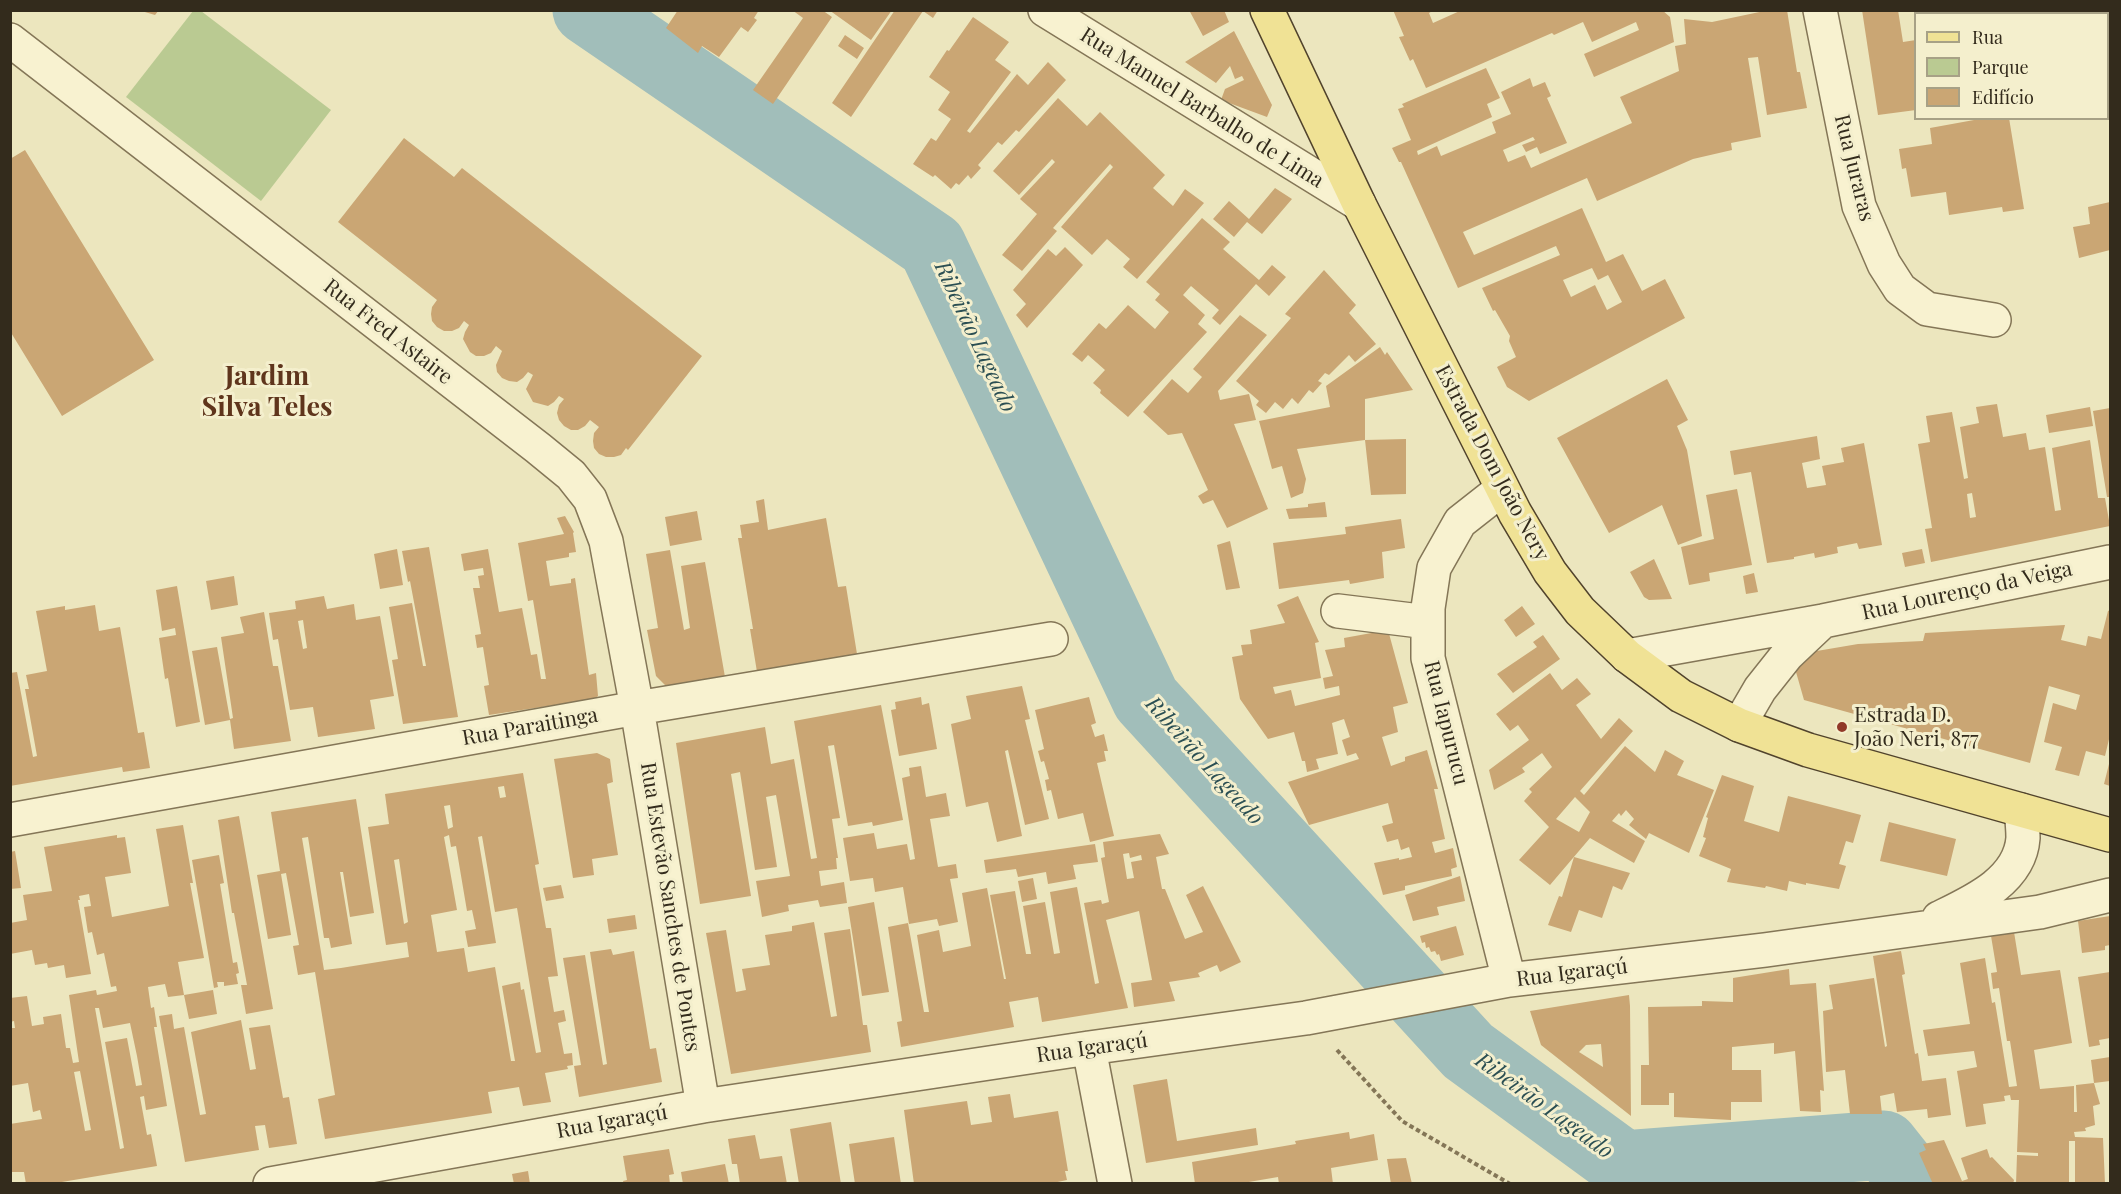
<!DOCTYPE html>
<meta charset="utf-8">
<style>
body{margin:0}
#map{position:relative;width:2121px;height:1194px;overflow:hidden;background:#ece6be;font-family:"Playfair Display",serif}
canvas{display:block}
.frame{position:absolute;inset:0;border:12px solid #332b1c;pointer-events:none}
.legend{position:absolute;left:1914px;top:12px;width:195px;height:108px;box-sizing:border-box;background:#f4efcd;border:2px solid #a7a186;margin:0;padding:8px 10px;list-style:none;font-size:18px;color:#332b1c}
.legend li{display:flex;align-items:center;gap:12px;height:30px}
.legend b{width:30px;border:2px solid #a7a186}
</style>
<div id="map">
<canvas width="2121" height="1194"></canvas>
<div class="frame"></div>
<ul class="legend">
<li><b style="height:8px;background:#f0e295"></b>Rua</li>
<li><b style="height:16px;background:#baca92"></b>Parque</li>
<li><b style="height:16px;background:#caa674"></b>Edifício</li>
</ul>
</div>
<script>
const g = document.querySelector('canvas').getContext('2d');
g.lineJoin = 'round';
function fillPath(path, color) { g.fillStyle = color; g.fill(path, 'evenodd'); }
function stroke(path, color, width, dash) { g.strokeStyle = color; g.lineWidth = width; g.lineCap = dash ? 'butt' : 'round'; g.setLineDash(dash || []); g.stroke(path); }
function drawText(font, color, halo, rows, align = 'center') {
  g.font = font + ' "Playfair Display",serif'; g.lineWidth = 6; g.setLineDash([]); g.textBaseline = 'middle'; g.strokeStyle = halo; g.fillStyle = color; for (const [text, x, y, turn = 0] of rows) {
    g.save(); g.translate(x, y); g.rotate((+turn || 0) * Math.PI / 180); g.textAlign = isNaN(turn) ? turn : align; if (halo) g.strokeText(text, 0, 0); g.fillText(text, 0, 0); g.restore();
  }
}
const green = new Path2D(`
 M193 11H201L331 110 261 201 126 97Z`);
const river = new Path2D(`
 M587 10 932 246 1146 699 1468 1051 1624 1165 1884 1145 1915 1184`);
const building = new Path2D(`
 M138 10H159L155 15Z
 M678 10H759L754 18 757 20 748 32 741 27 719 57 702 46 698 53 666 28Z
 M792 10H822L832 17 773 104 753 90 803 18Z
 M829 10H892L871 40Z
 M895 10H938L933 18 923 11 851 117 832 103Z
 M1189 10H1224L1229 22 1203 36Z
 M1393 10H1434L1429 13 1433 23 1462 10H1662L1670 17 1674 42 1594 77 1584 54 1639 30 1636 22 1592 42 1583 22 1554 35 1552 33 1426 88 1413 59 1410 61 1399 37 1404 36Z
 M1769 10H1787L1797 72H1800L1807 108 1767 115 1758 57 1748 58 1761 137 1731 143 1732 150 1693 159 1597 201 1587 178 1463 232 1474 255 1582 208 1606 262 1623 254 1642 291 1665 279 1685 318 1529 401 1507 387 1497 367 1516 357 1509 341 1510 336 1495 310 1493 311 1482 288 1560 255 1556 246 1458 288 1401 162H1399L1392 148 1411 140 1398 109 1404 107 1402 104 1486 68 1500 98 1487 104 1492 117 1417 151 1418 155 1437 146 1441 156 1496 133 1492 122 1511 114 1501 92 1530 78 1533 87 1545 82 1551 96 1547 98 1567 143 1540 154 1537 147 1526 152 1522 145 1535 140 1533 137 1503 150 1508 162 1525 155 1531 168 1632 123 1620 97 1679 71 1675 46 1686 44 1684 19 1712 22ZM1592 268 1598 280 1608 275 1622 302 1607 310 1595 285 1571 297 1563 280Z
 M1862 10H1898L1903 42 1916 40V110L1878 115Z
 M1918 10H1991V14H1918Z
 M973 17 1009 42 995 60 1011 72 967 131 970 133 1017 74 1028 85 1048 62 1066 80 1019 132 1016 130 1002 145 998 142 978 165 981 168 971 179 968 175 959 185 956 183 951 189 935 175 933 177 913 164 931 138 936 141 951 119 938 110 950 92 929 77 947 50 949 51Z
 M1234 31 1272 105 1267 117 1221 100 1225 89 1244 80 1242 76 1235 79 1230 66 1216 83 1185 62Z
 M845 35 864 48 857 59 838 46Z
 M1058 98 1087 126 1100 112 1165 175 1153 188 1173 206 1185 189 1204 203 1137 279 1123 267 1130 259 1107 239 1092 255 1061 227 1113 167 1110 164 1053 228 1057 231 1022 271 1002 255 1037 214 1020 199 1055 162 1052 159 1019 195 993 171Z
 M1985 118H2009L2024 209 2003 212 2002 207 1949 215 1946 192 1911 197 1906 168 1902 169 1899 149 1932 144 1930 128Z
 M404 138 454 177 462 168 702 356 628 450 626 448 621 455 614 457H606L599 454 594 448 593 441 594 433 599 427 590 420 585 426 578 430H571L564 426 559 420 557 413 559 405 564 399 559 396 554 402 548 406 533 402 526 389 533 375 528 372 523 378 517 382 509 381 502 378 497 372 496 365 502 351 496 346 491 353 484 356H476L470 352 463 339 465 332 469 325 464 321 459 328 452 331H444L437 327 432 321 431 314 432 307 437 300 338 222Z
 M25 150 154 360 62 416 10 331V159Z
 M1275 188 1292 199 1262 234 1247 222 1234 237 1213 219 1229 201 1249 219Z
 M2110 202V250L2079 258 2073 227 2090 224 2088 207Z
 M1202 218 1230 242 1223 249 1259 280 1272 265 1286 277 1269 296 1256 284 1220 325 1212 318 1219 310 1191 286 1183 295 1205 315 1198 324 1207 332 1128 417 1100 393 1101 390 1093 383 1105 370 1088 355 1082 362 1072 354 1099 323 1106 329 1128 305 1155 329 1169 312 1155 300 1160 294 1146 282Z
 M1065 247 1083 265 1027 328 1016 315 1026 304 1013 290 1048 249 1056 256Z
 M1324 270 1356 305 1349 313 1376 344 1355 362 1349 355 1329 375 1325 373 1318 381 1322 383 1313 393 1309 390 1298 404 1292 398 1283 409 1275 402 1266 413 1256 405 1259 401 1236 381 1291 318 1285 314Z
 M1240 315 1267 335 1218 391 1220 400 1249 394 1256 420 1234 424 1268 509 1227 528 1213 500 1203 504 1198 496 1208 490 1182 433 1168 435 1143 412 1172 379 1188 393 1202 377 1193 369Z
 M1380 347 1385 355 1387 352 1413 390 1365 399V440L1297 449 1306 479 1303 493 1291 498 1282 466 1272 469 1259 421 1330 407 1326 386Z
 M1667 379 1688 420 1677 426 1687 450 1702 536 1678 545 1662 505 1609 533 1557 438Z
 M1997 404 2003 437 2026 433 2029 450 2045 447 2055 511 2061 510 2052 448 2090 440 2098 498H2105L2110 526 1931 562 1925 529 1932 528 1918 444 1930 442 1926 416 1952 412 1964 479 1968 478 1960 427 1979 423 1976 407ZM1972 493 1976 517 1970 518 1967 494Z
 M2090 407 2093 426 2049 433 2046 415Z
 M2110 408V497H2107L2093 411Z
 M1817 436 1820 459 1802 463 1807 488 1826 485 1822 466 1844 462 1841 448 1864 443 1882 545 1859 549 1857 543 1837 547 1838 553 1815 558 1814 553 1794 557V559L1767 563 1751 472 1734 475 1730 451Z
 M1406 439V494L1371 495 1365 440Z
 M1737 489 1752 565 1709 573 1710 581 1689 585 1681 547 1714 539 1706 495Z
 M764 499 768 530 826 518 838 587 846 586 857 654 757 672 750 629H753L738 538H742L740 525 759 522 756 501Z
 M1325 502 1327 517 1289 519 1286 509 1308 507V504Z
 M697 511 702 540 670 546 665 517Z
 M565 516 574 532 573 533 576 552 569 553V557L546 561 550 586 571 583V579L575 578 589 675 596 673 598 696 594 699 489 715 484 686 489 685 483 647 477 648 475 635 481 634 473 588H480L478 576 484 575 483 568 464 571 461 554 488 549 499 612 522 608 531 655 537 654 541 679H546L533 600 528 601 518 543 564 534 557 518Z
 M1401 519 1405 548 1382 552 1384 578 1350 584 1349 580 1279 589 1273 543 1346 534 1345 527Z
 M1230 541 1240 588 1226 590 1217 545Z
 M429 547 458 717 403 724 392 660 398 659 389 607 412 603 423 666H426L410 581 408 582 402 551Z
 M397 549 403 585 380 589 374 554Z
 M1922 549 1925 563 1905 567 1902 553Z
 M670 550 684 630 690 628 681 566 705 562 725 677 667 687 656 676 647 630 658 628 646 554Z
 M1654 559 1672 599 1649 600 1644 597 1630 572Z
 M1754 573 1758 592 1746 594 1743 576Z
 M234 576 238 605 211 610 206 581Z
 M177 586 200 722 176 727 168 678 165 679 159 638 176 635 175 628 162 631 156 590Z
 M324 596 327 609 354 604 356 620 380 616 394 696 370 700 375 729 318 737 313 707 290 710 278 639 273 640 269 613 296 609 295 601ZM303 620 307 648 303 649 298 621Z
 M1298 596 1319 642 1315 643 1321 678 1273 687 1275 694 1291 690 1295 706 1340 695 1339 686 1325 689 1323 678 1333 676 1325 650 1345 647 1344 638 1388 630 1408 703 1393 707 1398 732 1382 737 1391 766 1405 761V757L1427 750 1438 789H1434L1445 839 1432 842 1435 853 1453 848 1457 867 1451 869 1452 876 1405 886V890L1383 895 1374 863 1399 858V860L1412 857 1409 847 1401 850 1398 839 1387 842 1382 826 1393 823 1388 803 1309 825 1288 782 1359 759 1356 753 1347 756 1342 740 1350 737 1344 719 1332 723 1338 754 1316 759 1319 769 1307 772 1305 761H1302L1294 732 1268 739 1240 699 1232 657 1243 655 1241 645 1252 644 1250 630 1285 623 1277 605Z
 M95 605 99 631 120 627 138 733 144 732 150 768 123 772 122 767 10 786V673L17 672 33 757 37 756 25 689H29L26 675 47 671 36 611 65 606V610Z
 M1522 606 1535 624 1516 637 1504 620Z
 M2110 610V735L2105 756 2086 751 2079 776 2055 770 2062 747 2044 742 2053 703 2076 710 2080 695 2049 686 2030 763 1804 700 1796 672 1805 653 1858 644 1923 641 1925 633 2065 625 2061 640 2086 646 2088 636 2101 639 2108 611Z
 M264 612 273 666H278L291 741 234 749 230 720 205 725 192 651 217 647 230 719 233 718 221 637 244 633 240 617Z
 M1543 635 1560 659 1513 693 1497 674 1537 647 1533 642Z
 M1550 673 1562 690 1577 678 1591 694 1576 705 1601 739 1619 718 1633 731 1580 791 1584 795 1625 746 1655 772 1665 750 1684 761 1677 775 1714 790 1689 853 1649 833 1646 839 1629 825 1634 819 1626 810 1621 816 1619 813 1612 821 1645 841 1634 863 1590 838 1550 885 1519 860 1549 827 1524 801 1532 792 1529 789 1552 767 1542 753 1522 768 1525 772 1494 790 1489 770 1529 740 1518 725 1510 731 1496 714ZM1575 797 1590 812 1579 832 1556 819Z
 M1022 686 1030 719 1025 720 1049 819 1025 825 1008 750 1005 751 1022 836 997 842 988 802 966 807 951 724 971 719 966 696Z
 M921 697 922 705 929 703 937 749 899 756 891 710 896 709 895 702Z
 M1089 697 1096 723 1091 725 1095 737 1104 734 1108 751H1104L1106 761 1097 763 1114 836 1090 842 1083 813 1058 819 1051 790 1047 791 1046 785 1045 780 1049 779 1044 761 1041 762 1038 751 1044 749 1035 710Z
 M881 705 903 820 873 826 872 822 848 826 834 745 828 746 840 818 832 819 838 858H836L837 869 819 871 821 886 844 882 847 903 820 907 818 900 788 905 789 911 762 917 756 881 790 876 776 795 766 797 777 867 755 870 740 772 731 774 751 896 700 904 676 743 765 727 771 764 794 759 811 859 817 858 794 721Z
 M597 753 610 759 613 782 607 784 618 855 592 859 594 875 573 878 554 759Z
 M2110 760V786L2104 784Z
 M921 766 926 797 946 793 950 816 930 819 938 867 956 864 958 878 950 879 958 922 939 926 937 919 909 924 903 887 875 892 873 878 850 881 843 838 874 833 877 849 907 844 910 860 915 859 902 778 910 776 909 768Z
 M523 773 539 864 535 865 546 928H551L558 976 548 977 554 1012 564 1010 566 1021 558 1023 564 1054 572 1053 573 1065 567 1066 568 1069 545 1073 551 1102 523 1106 519 1087 488 1092 492 1113 325 1139 318 1099 335 1095 315 972 298 975 293 946 299 945 286 873 281 874 291 935 268 939 257 875 280 871 271 812 356 799 374 913 350 917 343 872H340L352 944 331 948 329 938H324L308 837 302 838 324 970 341 968 409 957 407 942 386 945 368 827 389 824 385 794ZM504 786 506 797 500 798 498 787ZM450 805 453 827 448 829 444 806ZM449 835 451 847 456 846 467 911 472 910 476 929 465 931 468 947 496 943 478 837 482 836 495 912 517 908 541 1052 536 1053 524 989 521 990 520 982 502 986 515 1061H511L495 967 468 972 464 948 437 952 431 915 457 910 444 837ZM399 859 408 922 404 924 394 860Z
 M1722 775 1754 786 1744 821 1779 832 1788 796 1861 815 1853 843 1846 841 1839 864 1846 866 1839 889 1806 883V885L1789 881 1787 891 1766 886 1765 888 1727 882 1731 869 1699 856 1706 838 1703 837 1708 818 1706 817Z
 M239 816 273 1009 246 1014 241 985H247L234 913H232L218 820Z
 M1889 822 1956 839 1947 876 1880 861Z
 M183 825 193 883H190L204 958 178 962 184 995 168 997 165 984 148 987 151 1008 154 1007 157 1027H154L167 1106 146 1110 144 1096 140 1097 147 1135 151 1134 157 1166 50 1184H26L24 1172H10V1124L42 1119 40 1110 33 1112 28 1083 10 1086V1028H15L14 1021 10 1022V998L27 996 32 1026 44 1024 43 1017 61 1014 66 1048H70L73 1063 79 1062 69 995 96 990 97 995 117 991 116 986 111 987 104 953 97 955 92 932 88 933 84 907 91 906 89 894 79 896 80 900H78L91 974 66 978 64 965 48 968 47 963 35 965 32 950 10 954V923L27 920 23 895 52 891 44 847 117 835V838L125 837 131 873 105 877 112 917 169 906 156 829ZM95 1008H99L103 1028 130 1023 137 1056 142 1085 136 1086 127 1038 105 1042 124 1148 120 1149ZM80 1071 91 1130 85 1131 74 1072Z
 M1160 834 1169 854 1156 857 1162 889H1165L1185 939 1203 932 1186 895 1203 886 1241 962 1220 972 1217 965 1198 973 1200 977 1169 982 1175 1001 1134 1007 1131 983 1152 980 1139 911 1106 920 1128 1008 1042 1022 1038 997 1009 1002 1014 1027 901 1047 897 1022 902 1021 888 927 908 923 924 1012H929L917 935 939 930 943 952 971 946 962 893 987 888 1004 979H1006L990 895 1015 891 1026 954H1031L1023 906 1045 902 1054 954 1060 953 1050 892 1077 887 1095 984 1099 983 1084 903 1101 900 1102 904 1109 902 1101 858 1105 857 1103 842ZM1129 853 1130 858 1141 855 1142 860 1131 862 1134 878 1127 879 1123 854Z
 M1095 844 1098 862 1073 865 1076 879 1048 884 1046 872 1018 877 1016 869 986 873 984 860Z
 M15 851 21 888 10 889V852Z
 M219 855 224 883 220 884 233 963 237 962 239 973 236 974 238 984 224 986V982H217L218 987 214 988 192 860Z
 M1574 857 1630 873 1622 890 1613 886 1602 918 1579 910 1571 932 1548 925 1559 896 1562 897Z
 M1460 876 1465 901 1437 907 1439 915 1413 921 1405 895Z
 M1033 878 1037 899 1022 902 1018 881Z
 M561 885 564 898 546 901 543 888Z
 M874 902 889 992 862 996 848 907Z
 M635 915 637 929 609 933 607 919Z
 M2110 916V945L2105 946V950L2082 953 2078 921Z
 M814 922 831 1017 837 1016 824 933 850 929 863 1025H867L871 1052 731 1074 706 933 726 930 736 992 746 990 742 969 770 965 765 935 792 931V926Z
 M1456 926 1464 955 1441 961 1439 954 1437 955 1435 951 1431 952 1429 947 1426 948 1425 942 1422 943 1420 936Z
 M2014 932 2021 975 2060 970 2072 1043 2034 1050 2040 1089 2074 1086V1112H2077L2076 1085 2094 1083 2091 1060 2110 1057V1081L2094 1083 2100 1104 2093 1106 2095 1125 2085 1128 2086 1131 2074 1132 2075 1137 2103 1138 2105 1184H2075V1141H2069V1184H2016L2017 1155 2038 1156V1153L2017 1152 2019 1100H2011L2010 1095 2004 1096 2005 1101 1983 1104 1986 1124 1966 1127 1957 1071 1977 1067 1974 1051 1928 1056 1923 1030 1970 1024 1960 963 1985 958 1992 1003 1995 1002 2009 1087 2017 1086 2010 1041H2007L1999 988 1993 989 1991 973 1997 972 1991 936Z
 M611 949 613 955 634 951 650 1049 656 1048 662 1082 579 1097 574 1066 581 1065 563 958 585 955 603 1065 607 1064 590 952Z
 M1901 951 1905 974 1902 975 1915 1054 1918 1053 1922 1081 1946 1078 1951 1115 1928 1118 1927 1109 1897 1112 1894 1093 1880 1096 1882 1114H1850L1845 1070 1826 1072 1823 1011 1833 1009 1829 985 1874 978 1885 1047 1887 1046 1873 956Z
 M1789 969 1790 985 1816 983 1824 1091 1820 1090 1821 1112 1800 1111 1795 1051 1774 1054V1043L1732 1047V1070H1761L1762 1102H1731V1120L1674 1117V1093H1669V1105H1641V1065H1649L1648 1007 1702 1006V1001L1733 1002V978Z
 M2110 972V1038L2099 1040 2100 1045 2089 1047 2078 977Z
 M213 990 217 1014 189 1019 184 995Z
 M1629 995 1630 1006 1631 1116 1541 1045 1530 1011ZM1601 1044 1603 1067 1579 1052 1586 1045Z
 M172 1014 174 1029 184 1027 200 1115 206 1114 191 1032 241 1020 250 1070 256 1069 249 1028 270 1025 283 1098 289 1097 297 1144 269 1148 265 1125 255 1126 259 1150 185 1162 159 1016Z
 M1167 1079 1177 1141 1256 1128 1258 1145 1146 1163 1133 1085Z
 M1010 1094 1014 1118 1058 1111 1068 1171H1065L1067 1180 1048 1184H914L904 1110 967 1101 971 1125 992 1122 988 1097Z
 M831 1122 841 1184H799L790 1129Z
 M1349 1132 1350 1139 1374 1134 1378 1160 1331 1168 1333 1184H1279L1278 1177 1237 1184H1195L1192 1162 1296 1144 1295 1141Z
 M755 1135 760 1159 782 1156 787 1184H740L737 1164H732L728 1139Z
 M894 1137 901 1184H855L849 1144Z
 M1944 1140 1962 1181 1968 1179 1961 1158 1987 1149 1990 1158 1992 1157 2014 1180 2013 1184H1933L1919 1153 1926 1150 1923 1144Z
 M669 1149 674 1174 669 1175 670 1184H624L623 1181 627 1180 623 1156Z
 M1406 1158 1412 1184H1391L1387 1159Z
 M725 1164 729 1184H683L681 1172Z
 M528 1171 530 1184H514L512 1174Z`);
const path = new Path2D(`
 M1337 1050 1402 1121 1510 1184`);
const minor = new Path2D(`
 M1045 10 1359 204
 M1820 10 1859 206 1884 264 1900 289 1927 309 1994 320
 M10 40 538 448 571 475 590 499 606 541 637 708 703 1106
 M1502 489 1460 522 1434 568 1428 608V658L1509 980
 M1338 611 1428 622
 M1627 656 1823 621 2110 562
 M1739 725 1760 689 1787 655 1823 621
 M10 820 637 708 1051 639
 M1939 918C1972 902 2020 881 2023 838 2023 829 2022 819 2021 810
 M1089 1048 1115 1184
 M270 1184 703 1106 1089 1048 1306 1018 1509 980 1765 950 2040 912 2110 895`);
const major = new Path2D(`
 M1267 10 1359 204 1515 513 1550 572 1580 611 1627 656 1681 696 1739 725 1808 750 2110 835`);
const markers = [
 [1842,727,6,"#913929"]
];
const streetNames = [
 ["Rua Manuel Barbalho de Lima",1202,108,32],
 ["Rua Juraras",1854,168,76],
 ["Rua Fred Astaire",388,332,38],
 ["Estrada Dom João Nery",1492,463,62],
 ["Rua Lourenço da Veiga",1967,591,-12],
 ["Rua Iapurucu",1446,723,76],
 ["Rua Paraitinga",530,727,-10],
 ["Rua Estevão Sanches de Pontes",670,907,81],
 ["Rua Igaraçú",1572,973,-7],
 ["Rua Igaraçú",1092,1048,-8],
 ["Rua Igaraçú",612,1122,-10]
];
const poiNames = [
 ["Estrada D.",1854,715],
 ["João Neri, 877",1854,739]
];
const waterNames = [
 ["Ribeirão Lageado",975,337,65],
 ["Ribeirão Lageado",1204,761,48],
 ["Ribeirão Lageado",1544,1106,36]
];
const districtNames = [
 ["Jardim",267,377],
 ["Silva Teles",267,408]
];
fillPath(green, '#baca92');
stroke(river, '#a1beba', 69);
fillPath(building, '#caa674');
stroke(minor, '#847657', 36);
stroke(major, '#51432c', 36);
stroke(path, '#847657', 4, [4.5, 3]);
stroke(minor, '#f8f2d0', 33);
stroke(major, '#f0e295', 33);
for (const [x, y, r, color] of markers) { const dot = new Path2D(); dot.arc(x, y, r, 0, 2 * Math.PI); g.fillStyle = color; g.fill(dot); stroke(dot, '#f4efcd', 2); }
drawText('21px', '#332b1c', '#f4efcd', streetNames);
drawText('21px', '#332b1c', '#f4efcd', poiNames, 'left');
drawText('italic 22px', '#2b4f53', '#f4efcd', waterNames);
drawText('bold 27px', '#5f351c', '#f4efcd', districtNames);
</script>
